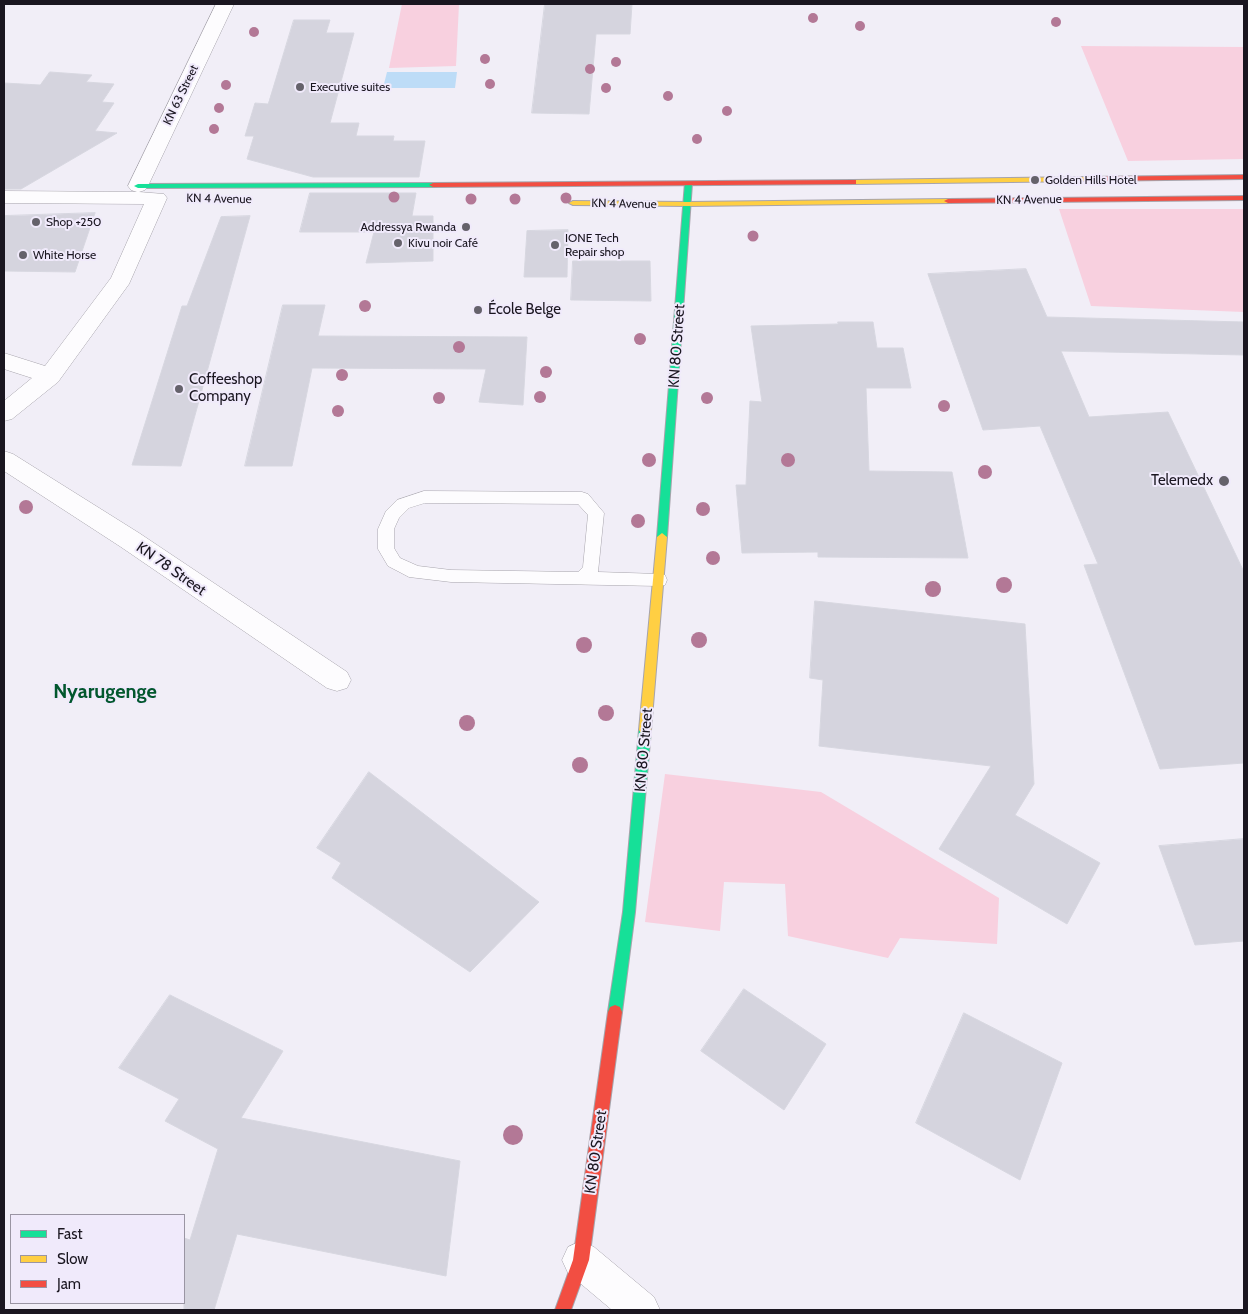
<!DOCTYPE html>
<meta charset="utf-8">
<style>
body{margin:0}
#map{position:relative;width:1248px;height:1314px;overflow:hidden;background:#f1eef7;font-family:Cabin,sans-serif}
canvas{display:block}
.frame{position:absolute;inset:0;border:5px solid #1a1620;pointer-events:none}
.legend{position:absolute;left:10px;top:1214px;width:175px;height:90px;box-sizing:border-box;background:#f0eafb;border:1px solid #9a95a3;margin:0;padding:6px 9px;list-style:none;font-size:15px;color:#1a1620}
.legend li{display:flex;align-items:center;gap:10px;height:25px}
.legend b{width:25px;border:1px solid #9a95a3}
</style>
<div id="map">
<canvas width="1248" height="1314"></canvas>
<div class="frame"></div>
<ul class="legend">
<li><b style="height:6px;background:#16e098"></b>Fast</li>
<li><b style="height:6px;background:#ffcf43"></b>Slow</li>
<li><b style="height:6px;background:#f24e42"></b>Jam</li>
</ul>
</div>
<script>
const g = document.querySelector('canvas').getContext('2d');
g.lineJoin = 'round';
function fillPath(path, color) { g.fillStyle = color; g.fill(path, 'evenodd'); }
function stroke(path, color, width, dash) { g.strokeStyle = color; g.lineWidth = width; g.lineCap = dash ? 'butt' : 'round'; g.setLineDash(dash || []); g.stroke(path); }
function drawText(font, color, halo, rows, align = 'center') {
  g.font = font + ' Cabin,sans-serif'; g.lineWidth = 4; g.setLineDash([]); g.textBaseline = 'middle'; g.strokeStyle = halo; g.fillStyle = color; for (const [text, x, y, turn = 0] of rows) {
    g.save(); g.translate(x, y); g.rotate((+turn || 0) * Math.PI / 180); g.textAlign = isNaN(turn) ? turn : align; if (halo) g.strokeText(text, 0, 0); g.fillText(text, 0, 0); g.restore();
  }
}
const green = new Path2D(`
 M402 4H459L456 66 389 68Z
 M1081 46 1244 47V159L1128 161Z
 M1059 209H1244V312L1091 306Z
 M665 774 821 792 999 898 997 944 900 938 888 958 788 936 785 884 724 882 720 931 645 922Z`);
const water = new Path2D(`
 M387 72H457L455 88H383Z`);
const building = new Path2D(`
 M545 4H632L630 34H596L589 114 532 113Z
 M294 20H330L326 33H354L330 123H359L356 136H394L393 141H425L419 177H313L247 159 254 136H245L255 103 268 104Z
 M50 72 92 75 86 82 114 84 102 102 114 103 95 131 117 133 21 189H4V83L40 85Z
 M310 193H416L412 216H433V261L366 263 374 232H300Z
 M95 213 75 272 4 271V216Z
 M250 216 181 466 132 465 182 306H187L221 217Z
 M568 230 567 277H524L527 231Z
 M573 261H650L651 301 571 300Z
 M1026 269 1047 317 1244 322V355L1061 351 1089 417 1168 412 1244 572V763L1160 769 1084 565 1098 564 1040 426 983 430 928 274Z
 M283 305H325L318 336 527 337 523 405 479 402 486 369 312 368 292 466H245Z
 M838 322H873L877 348H903L911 388H866L869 471 952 472 968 558 818 557V552L742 553 736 485H746L750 401 762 402 751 326 838 324Z
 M815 601 1025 624 1034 784 1015 815 1100 863 1067 924 939 849 991 766 819 746 823 680 810 678Z
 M369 772 539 902 470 972 332 878 341 863 317 848Z
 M1244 839V941L1195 945 1159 846Z
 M744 989 826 1044 784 1110 701 1051Z
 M170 995 283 1051 241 1118 460 1161 446 1276 237 1234 214 1310H184V1238L190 1240 218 1149 165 1121 179 1099 119 1068Z
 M964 1013 1062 1063 1020 1180 916 1123Z`);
const lane = new Path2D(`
 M424 491 582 492 588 494 604 513 598 572 659 574 665 575 667 580 665 585 659 586 451 582 409 577 388 566 378 549V529L386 511 397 500ZM425 503 578 504 588 515 583 567 578 572 451 570 418 566 400 558 394 548V529L399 518 409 508Z`);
const street = new Path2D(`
 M216 4H234L148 186 145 190 139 192 164 194 167 198 129 284 58 382 12 419 4 421V401L32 378 4 369V353L45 366 111 278 144 204 4 203V191L137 192 131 190 128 186Z
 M4 451 13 454 139 533 347 672 351 680 347 688 337 691 327 688 121 547 4 471Z
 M581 1241 594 1247 654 1297 660 1310H612L568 1273 562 1260 568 1247Z`);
const fast = new Path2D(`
 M685 182 692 184 667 537 662 541 657 537Z
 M433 183 437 185 436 187 138 188 134 186 138 184Z
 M645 725 649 727 651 730 635 912 622 1012 620 1017 615 1019 610 1017 608 1012 623 912 639 730 641 727Z`);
const slow = new Path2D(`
 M1087 177H1090V181L853 184 849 182 853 180Z
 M948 199H951V203L688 206 573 205 569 203 573 201 688 202Z
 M662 533 667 537 651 730 649 733 645 735 641 733 639 730 657 537Z`);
const jam = new Path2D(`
 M1244 175V179L1087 181 1083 179 1087 177Z
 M853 180H856V184L433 187 429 185 433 183Z
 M1244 196V200L948 203 944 201 948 199Z
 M615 1005 620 1007 622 1012 589 1260 571 1310H555L573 1260 608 1012 610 1007Z`);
const trees = [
 [813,18,5],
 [1056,22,5],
 [860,26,5],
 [254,32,5],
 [485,59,5],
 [616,62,5],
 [590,69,5],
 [490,84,5],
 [226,85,5],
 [606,88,5],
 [668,96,5],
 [219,108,5],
 [727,111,5],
 [214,129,5],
 [697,139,5],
 [394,197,5.5],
 [566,198,5.5],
 [471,199,5.5],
 [515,199,5.5],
 [753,236,5.5],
 [365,306,6],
 [550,310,6],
 [640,339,6],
 [459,347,6],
 [546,372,6],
 [342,375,6],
 [540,397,6],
 [439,398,6],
 [707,398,6],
 [944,406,6],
 [338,411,6],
 [649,460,7],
 [788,460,7],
 [985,472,7],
 [26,507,7],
 [703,509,7],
 [638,521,7],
 [713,558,7],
 [1004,585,8],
 [933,589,8],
 [699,640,8],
 [584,645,8],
 [606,713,8],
 [467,723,8],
 [580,765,8],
 [513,1135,10]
];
const markers = [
 [300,87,5,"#65626b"],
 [1035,180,5,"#65626b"],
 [36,222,5,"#65626b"],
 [466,227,5,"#65626b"],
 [398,243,5,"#65626b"],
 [555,245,5,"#65626b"],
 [23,255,5,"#65626b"],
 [478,310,5,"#65626b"],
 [179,389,5,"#65626b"],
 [1224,481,6,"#65626b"]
];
const farPoinames = [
 ["Executive suites",310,87],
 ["Golden Hills Hotel",1045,180],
 ["Shop +250",46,222],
 ["Addressya Rwanda",456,227,"right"],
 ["IONE Tech",565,238],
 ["Repair shop",565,252],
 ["Kivu noir Café",408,243],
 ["White Horse",33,255]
];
const farStreetnames = [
 ["KN 63 Street",181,95,-64],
 ["KN 4 Avenue",219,199,1],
 ["KN 4 Avenue",1029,200,-1],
 ["KN 4 Avenue",624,204,1]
];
const poiNames = [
 ["École Belge",488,310],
 ["Coffeeshop",189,380],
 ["Company",189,397],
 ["Telemedx",1213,481,"right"]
];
const streetNames = [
 ["KN 80 Street",677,346,-86],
 ["KN 78 Street",171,569,35],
 ["KN 80 Street",644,750,-85],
 ["KN 80 Street",596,1152,-82]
];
const districtNames = [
 ["Nyarugenge",105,692]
];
fillPath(green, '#f8d0df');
fillPath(water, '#bddcf7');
fillPath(building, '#d5d4de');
stroke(building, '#d7d7e0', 1);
stroke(lane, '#a7a4ac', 1);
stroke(street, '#a7a4ac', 1);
stroke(fast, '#a7a4ac', 2);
stroke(slow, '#a7a4ac', 2);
stroke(jam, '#a7a4ac', 2);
fillPath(lane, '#fdfcfe');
fillPath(street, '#fdfcfe');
fillPath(fast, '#16e098');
fillPath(slow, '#ffcf43');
fillPath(jam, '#f24e42');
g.fillStyle = '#b37896';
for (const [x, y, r] of trees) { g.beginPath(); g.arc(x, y, r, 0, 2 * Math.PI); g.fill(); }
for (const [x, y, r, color] of markers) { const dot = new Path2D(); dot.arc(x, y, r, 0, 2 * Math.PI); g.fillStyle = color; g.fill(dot); stroke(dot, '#f0eafb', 2); }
drawText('12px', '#1a1620', '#f0eafb', farPoinames, 'left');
drawText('12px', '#1a1620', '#f0eafb', farStreetnames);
drawText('15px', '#1a1620', '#f0eafb', poiNames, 'left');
drawText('15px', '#1a1620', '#f0eafb', streetNames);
drawText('bold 20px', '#02572e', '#f0eafb', districtNames);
</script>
